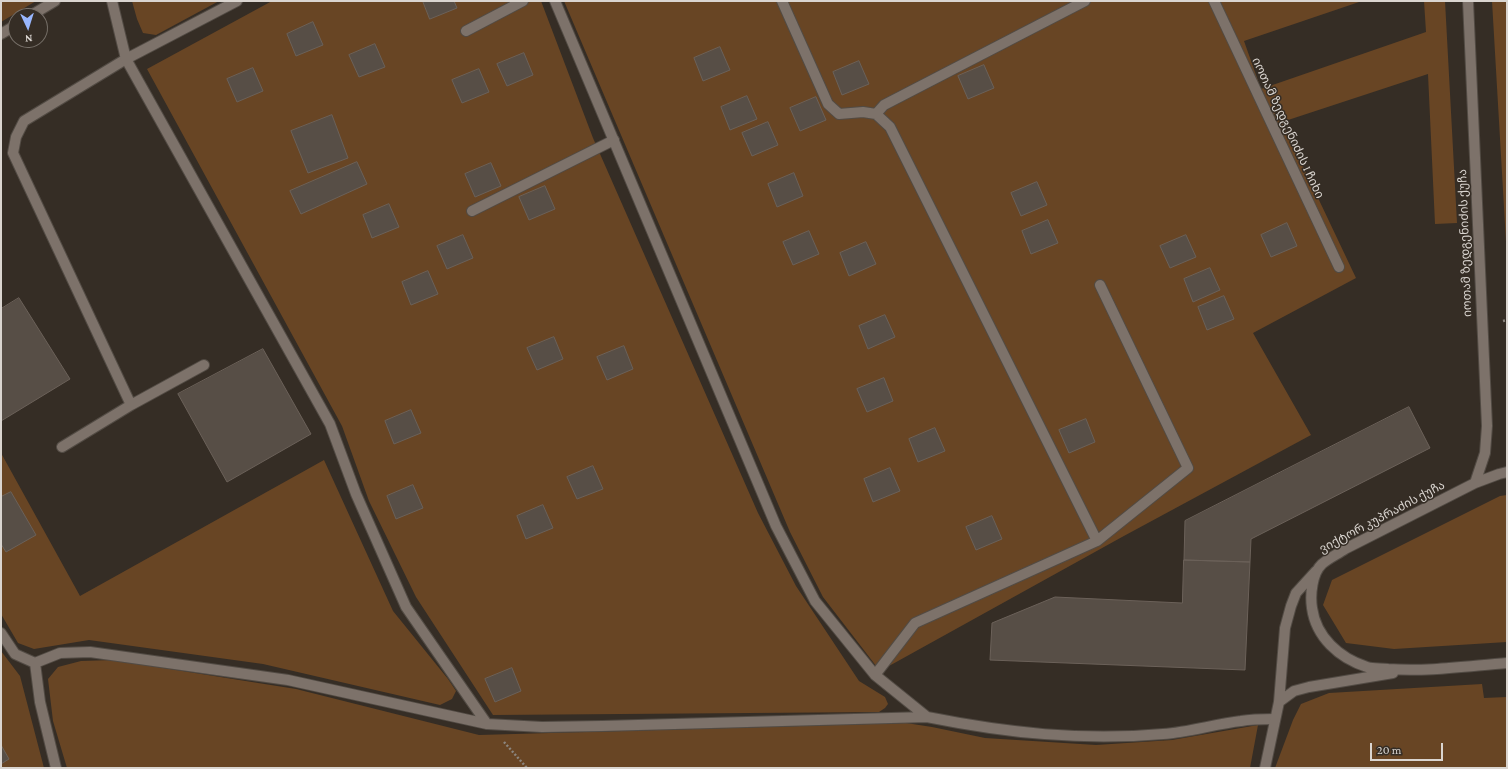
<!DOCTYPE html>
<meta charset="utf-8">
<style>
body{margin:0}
#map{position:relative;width:1508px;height:769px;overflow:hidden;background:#352d25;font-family:"Crimson Pro",serif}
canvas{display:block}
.frame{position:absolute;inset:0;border:2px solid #dad5d0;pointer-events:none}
.north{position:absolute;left:8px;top:8px;width:40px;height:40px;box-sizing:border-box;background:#352d25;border:1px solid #777069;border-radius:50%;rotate:176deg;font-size:11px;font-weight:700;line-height:16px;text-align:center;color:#dad5d0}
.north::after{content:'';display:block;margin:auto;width:14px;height:18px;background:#98b6fd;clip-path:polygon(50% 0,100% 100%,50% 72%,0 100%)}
.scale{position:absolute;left:1370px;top:743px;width:73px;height:18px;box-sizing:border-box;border:2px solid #dad5d0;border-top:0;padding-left:5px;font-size:12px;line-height:14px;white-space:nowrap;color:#dad5d0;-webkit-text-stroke:3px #352d25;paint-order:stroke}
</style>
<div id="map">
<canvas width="1508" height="769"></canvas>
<div class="frame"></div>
<div class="north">N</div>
<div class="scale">20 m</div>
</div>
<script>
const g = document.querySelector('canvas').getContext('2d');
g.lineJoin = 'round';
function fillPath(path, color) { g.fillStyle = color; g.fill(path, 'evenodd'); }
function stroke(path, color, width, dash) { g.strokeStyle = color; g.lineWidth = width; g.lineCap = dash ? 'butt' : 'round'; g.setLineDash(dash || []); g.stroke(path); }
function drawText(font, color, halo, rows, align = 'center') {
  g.font = font + ' "Crimson Pro","Noto Sans Georgian",serif'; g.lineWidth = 3; g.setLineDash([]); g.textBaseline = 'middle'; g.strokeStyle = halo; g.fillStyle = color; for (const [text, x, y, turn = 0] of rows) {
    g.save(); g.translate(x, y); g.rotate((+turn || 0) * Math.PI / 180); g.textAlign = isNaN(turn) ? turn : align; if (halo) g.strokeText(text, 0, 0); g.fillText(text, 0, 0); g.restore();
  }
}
const green = new Path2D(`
 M1 1H36L1 22Z
 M132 1H219L156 35 143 33 137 19Z
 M272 1H541L593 138 758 513 796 586 859 681 885 697 888 704 885 708 879 712 493 715 416 597 369 501 342 426 147 69Z
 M564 1H1362L1244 41 1261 89 1426 32 1424 1H1445L1457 223 1435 224 1428 74 1282 122 1356 278 1253 333 1311 435 1122 537 880 671 823 597 790 532Z
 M1492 1H1507V259Z
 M1 453 80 596 324 460 393 611 448 679 456 691 452 699 440 705 263 664 89 640 34 649 18 643 1 614Z
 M1507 495V642L1394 649 1346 643 1323 605 1332 580 1500 496Z
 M1 651 20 676 44 768H1Z
 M113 660 296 689 479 735 906 723 932 727 985 738 1096 745 1172 740 1258 725 1250 768H67L53 721 48 679 58 667 81 661Z
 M1482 684 1484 698 1507 697V768H1275L1293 720 1301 704 1329 693Z`);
const building = new Path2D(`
 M423 1H454L457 8 430 19Z
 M313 22 323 45 296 56 287 34Z
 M375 44 385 67 359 77 349 55Z
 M720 47 730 70 703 81 694 58Z
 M524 53 533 75 507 86 497 64Z
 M859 61 869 84 842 95 833 72Z
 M984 65 994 88 968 99 958 76Z
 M253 68 263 91 237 102 227 79Z
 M479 69 489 92 462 103 452 80Z
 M747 96 757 119 730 130 721 107Z
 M816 97 826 120 800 131 790 108Z
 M332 115 348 158 308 173 291 131Z
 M768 122 778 145 752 156 742 133Z
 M357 162 367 184 301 214 290 191Z
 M491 163 501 186 475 197 465 174Z
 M794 173 803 196 777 207 768 184Z
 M1037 182 1047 205 1021 216 1011 193Z
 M545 186 555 209 529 220 519 197Z
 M389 204 399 227 372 238 363 215Z
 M1048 220 1058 243 1031 254 1022 231Z
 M1287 223 1297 246 1271 257 1261 235Z
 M809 231 819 254 793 265 783 242Z
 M463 235 473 258 447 269 437 246Z
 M1186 235 1196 257 1170 268 1160 246Z
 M866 242 876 264 849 276 840 253Z
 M1210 268 1220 290 1193 302 1184 279Z
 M428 271 438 294 411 305 402 282Z
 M1224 296 1234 319 1207 330 1198 307Z
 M19 298 70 379 1 421V309Z
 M885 315 895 337 868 349 859 326Z
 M554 337 563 359 537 370 527 348Z
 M624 346 633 369 607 380 597 357Z
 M263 349 311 434 227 482 178 394Z
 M884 378 893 401 867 412 857 389Z
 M1409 407 1430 448 1251 539 1250 562 1184 560 1185 521Z
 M411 410 421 433 394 444 385 421Z
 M1086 419 1095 442 1069 453 1059 430Z
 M935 428 945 451 918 462 909 439Z
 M593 466 603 489 577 499 567 477Z
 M890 468 900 491 873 502 864 479Z
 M413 485 423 508 396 519 387 496Z
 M11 492 36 535 6 552 1 544V497Z
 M543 505 553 528 526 539 517 516Z
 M992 516 1002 539 976 550 966 527Z
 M1184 560 1250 562 1245 670 990 660 992 623 1055 597 1182 603Z
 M512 668 521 691 495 702 485 679Z
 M1 745 9 759 1 764Z`);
const path = new Path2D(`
 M1503 321 1507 320
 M504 742 527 768`);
const lane = new Path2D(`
 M466 31 523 1
 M126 59 24 121 16 137 13 153 131 405 204 365
 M472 211 614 140
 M62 447 131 405`);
const street = new Path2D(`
 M112 1 126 59 330 424 356 494 406 607 487 724
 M555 1 776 526 815 601 875 675 927 717
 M782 1 828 104 839 114 863 112 876 114 890 127 1097 541
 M1214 1 1339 267
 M30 16 55 1
 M1 34 16 25
 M126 59 237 1
 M876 114 884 105 1085 1
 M1 633 15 654 35 663 60 653 90 652 288 680 487 724 542 727 602 726 927 717C1007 733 1082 741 1163 734 1190 732 1215 724 1241 721 1252 719 1264 719 1275 719
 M35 663 40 702 56 768
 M875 675 915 623 1097 541 1188 468 1100 285`);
const secondary = new Path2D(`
 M1468 1 1487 426 1485 453 1475 483
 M1507 472 1499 474 1475 483 1345 549C1338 554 1329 558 1322 564 1312 573 1310 595 1312 608 1316 637 1339 658 1367 667 1373 669 1381 668 1388 669 1427 672 1468 666 1507 663
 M1279 702 1294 691 1309 687 1393 673
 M1265 768 1279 702 1285 628 1291 606 1296 593 1316 571`);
const streetNames = [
 ["იოთამ ზედგენიძის I ჩიხი",1288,128,65],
 ["იოთამ ზედგენიძის ქუჩა",1465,243,-92],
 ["ვიქტორ კუპრაძის ქუჩა",1382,517,-28]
];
fillPath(green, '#684524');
fillPath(building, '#574e46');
stroke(building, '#6b6159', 1);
stroke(lane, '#524b44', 12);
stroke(street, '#524b44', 12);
stroke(secondary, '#524b44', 12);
stroke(path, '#8b857e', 2.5, [2, 2]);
stroke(lane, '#7d726a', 10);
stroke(street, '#7d726a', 10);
stroke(secondary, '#7d726a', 10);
drawText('12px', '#dad5d0', '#352d25', streetNames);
</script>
